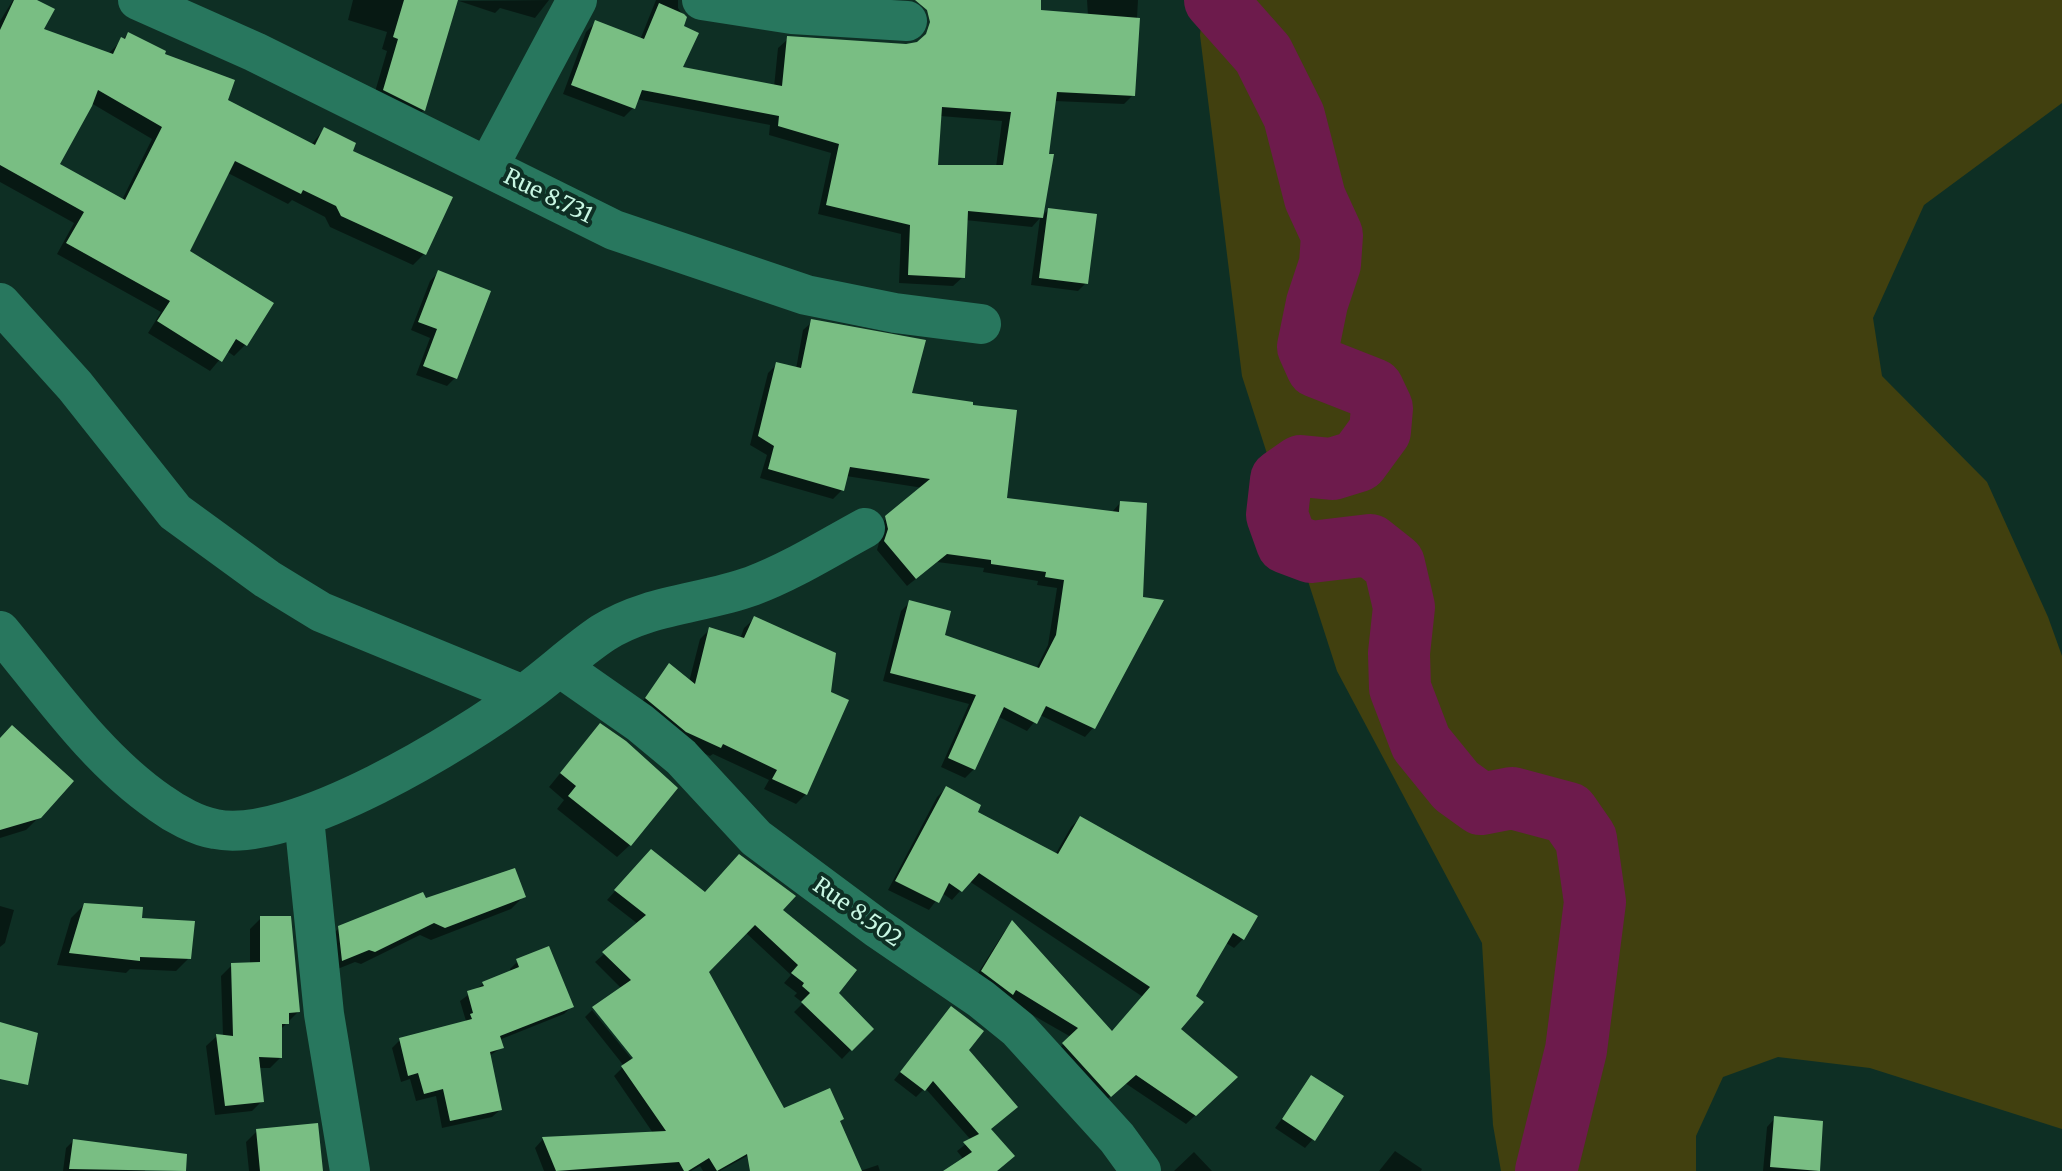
<!DOCTYPE html>
<style>
body{margin:0}
canvas{display:block;background:#0e2f24}
</style>
<canvas width="2062" height="1171"></canvas>
<script>
const g = document.querySelector('canvas').getContext('2d');
g.lineJoin = 'round';
function fillPath(path, color) { g.fillStyle = color; g.fill(path, 'evenodd'); }
function stroke(path, color, width, dash) { g.strokeStyle = color; g.lineWidth = width; g.lineCap = dash ? 'butt' : 'round'; g.setLineDash(dash || []); g.stroke(path); }
function drawText(font, color, halo, rows, align = 'center') {
  g.font = font + ' Merriweather,serif'; g.lineWidth = 8; g.setLineDash([]); g.textBaseline = 'middle'; g.strokeStyle = halo; g.fillStyle = color; for (const [text, x, y, turn = 0] of rows) {
    g.save(); g.translate(x, y); g.rotate((+turn || 0) * Math.PI / 180); g.textAlign = isNaN(turn) ? turn : align; if (halo) g.strokeText(text, 0, 0); g.fillText(text, 0, 0); g.restore();
  }
}
const green = new Path2D(`
 M1204 0H2062V103L1924 205 1873 318 1882 376 1987 482 2048 617 2062 656V1129L1870 1068 1778 1057 1723 1077 1696 1136V1171H1501L1493 1125 1482 943 1337 671 1242 376 1200 35Z`);
const shadow = new Path2D(`
 M13 0H32L42 31 108 54 128 34 162 55 226 101 311 145 324 129 350 152 450 198 424 254 413 265 330 227 325 217 292 200 288 204 226 172 188 252 271 303 245 345 234 356 227 351 210 371 148 333 161 312 57 254 74 223 0 182V21ZM91 103 152 139 122 200 57 165Z
 M353 0H409L424 110 411 122 372 102 387 51 382 49 387 32 348 20Z
 M549 0 535 18 500 8 495 13 459 1Z
 M656 0H678V8L685 18 681 27 680 68 774 87 778 48 788 39 906 46 917 44 990 0H1039V12L1088 16 1087 0H1138L1133 95 1124 104 1054 101 1041 217 1048 210 1086 283 1078 291 1031 285 1040 218 1032 227 965 220 963 277 953 286 899 283 901 234 818 214 831 153 769 135 770 125 636 99 633 108 624 117 563 94 586 32 595 23 640 40ZM940 116 1002 121 996 167H936Z
 M438 273 455 378 447 386 416 375 430 338 411 330 430 281Z
 M812 322 909 395 1005 500 1111 513 1120 503 1093 728 1085 737 1040 715 1027 731 997 716 974 769 965 778 941 767 969 704 883 681 901 611 909 603 943 637 1036 669 1048 645 1057 588 1037 585 1038 581 983 572 984 568 937 562 907 586 877 550 880 539 877 527 923 488 846 476 842 490 833 499 760 478 767 455 750 445 768 373 777 364 796 369 803 330Z
 M754 619 806 794 796 804 764 789 769 780 713 754 710 756 677 741 637 709 669 665 689 682 700 639 710 629 740 639 744 628Z
 M588 739 630 845 617 857 557 809 564 800 549 787Z
 M0 740 39 817 26 830 0 838Z
 M946 788 975 812 1055 855 1071 827 1080 818 1243 939 1234 948 1226 943 1194 997 1178 1029 1227 1086 1186 1124 1125 1083 1101 1105 1054 1053 1071 1037 973 981 1004 932 1012 923 1112 1033 1143 997 969 881 952 900 942 893 929 910 888 890 937 797Z
 M642 861 704 894 780 911 836 993 871 1029 842 1059 794 1012 803 1003 794 996 797 993 784 983 791 975 745 932 706 972 783 1111 838 1122 860 1171 878 1165 880 1171H752L747 1156 720 1171H703L700 1166 691 1171H544L535 1148 543 1139 653 1133 614 1076 624 1066 585 1017 592 1010 638 1067 622 989 595 962 638 924 607 900Z
 M524 896 511 909 431 940 420 935 361 964 355 962 330 972 326 941 339 928 425 900Z
 M84 905 140 920 189 958 176 971 130 969 126 973 57 965 71 918Z
 M0 906 14 910 5 943 0 947Z
 M261 918 298 1012 280 1030V1058L270 1068H258L262 1101 252 1111 215 1115 206 1046 217 1036H223L221 976 232 965H250V929Z
 M518 961 571 1007 564 1014 499 1040 502 1047 488 1057 500 1110 492 1117 442 1128 436 1096 416 1101 410 1079 401 1082 392 1048 400 1040 466 1021 460 1001 483 984 511 973 510 969Z
 M944 1017 966 1050 989 1130 996 1171H947L964 1160 957 1151 971 1140 925 1088 916 1097 894 1080Z
 M1312 1078 1313 1139 1305 1148 1275 1128Z
 M1775 1118 1821 1122 1817 1171H1763L1767 1127Z
 M257 1131 321 1171H249L246 1142Z
 M73 1141 147 1151 145 1171H63L66 1148Z
 M1395 1151 1422 1169 1421 1171H1379Z
 M1194 1152 1212 1171H1174Z`);
const river = new Path2D(`
 M1215 0 1263 54 1294 116 1315 198 1332 235 1330 264 1317 303 1308 347 1317 367 1373 389 1382 408 1380 431 1358 461 1332 469 1301 466 1281 480 1277 515 1287 543 1311 552 1370 545 1394 564 1404 607 1399 653 1400 688 1421 743 1456 786 1481 804 1512 798 1568 813 1586 839 1595 902 1576 1050 1546 1171`);
const building = new Path2D(`
 M14 0H37L55 9 44 29 113 54 121 37 125 39 128 32 166 51 165 54 235 80 228 100 315 145 324 127 356 143 353 151 453 197 426 255 341 216 336 206 303 190 301 194 235 161 190 251 274 303 247 346 236 339 222 362 157 321 170 301 66 243 84 212 0 165V30ZM98 90 162 127 125 200 60 164 92 106Z
 M404 0H458L425 111 383 90 398 39 393 37Z
 M915 0H1041V10L1140 18 1135 96 1057 92 1049 154H1054L1043 218 968 211 965 278 908 275 910 225 826 205 839 144 778 126 779 116 642 90 635 109 571 85 595 20 644 39 659 3 684 14 687 17 684 26 699 33 683 67 782 86 787 36 906 44 917 42 926 34 930 22 927 10ZM942 107 1011 112 1003 165H938Z
 M1048 208 1097 214 1088 284 1039 278Z
 M438 270 491 291 457 379 423 366 437 329 418 322Z
 M811 319 926 340 912 393 973 402V405L1017 410 1007 498 1119 512 1120 501 1147 503 1143 597 1164 600 1095 729 1046 706 1037 724 1004 707 975 770 948 758 976 695 890 673 909 600 951 611 945 635 1039 668 1056 635 1064 580 1045 577 1046 572 991 564V560L947 554 916 579 884 541 888 529 885 516 930 479 850 467 844 491 768 469 774 446 758 436 776 362 801 368Z
 M754 616 836 653 831 692 849 700 807 795 772 779 777 770 723 744 721 748 686 732 645 698 669 663 695 684 709 627 744 638Z
 M600 723 626 741 678 788 631 846 568 796 576 786 560 773Z
 M12 725 74 781 41 818 0 830V738Z
 M946 786 981 805 978 812 1058 854 1080 816 1258 916 1244 940 1233 933 1196 996 1204 1002 1181 1029 1238 1077 1196 1116 1136 1075 1111 1097 1062 1043 1078 1028 1016 990 1013 995 981 971 1012 920 1112 1031 1150 987 979 873 962 892 949 883 939 903 895 881Z
 M651 849 705 892 739 854 796 896 783 910 857 970 839 993 874 1029 852 1051 801 1002 810 993 802 986 804 983 791 973 798 965 755 925 709 972 784 1108 830 1088 844 1119 840 1121 862 1171H750L747 1154 717 1171 709 1158 688 1171H684L679 1162 556 1171 542 1137 666 1131 621 1066 633 1058 592 1007 631 980 602 952 646 915 614 890Z
 M515 868 526 897 445 928 434 923 375 952 369 950 342 961 338 926 423 892 426 898Z
 M84 903 143 907 142 918 195 921 191 959 140 957V961L69 953Z
 M260 916H291L300 1012 289 1013V1024H282V1058L259 1057 264 1102 225 1106 216 1034 233 1036 231 963 260 962Z
 M549 946 574 1007 500 1036 504 1048 490 1052 502 1110 450 1121 443 1089 424 1094 418 1073 408 1076 399 1038 472 1019 470 1014 473 1013 467 991 484 986 482 982 519 967 516 959Z
 M951 1006 984 1031 969 1050 1018 1107 991 1129 1015 1156 997 1171H943L972 1152 963 1142 979 1134 933 1081 925 1091 900 1072Z
 M0 1022 38 1033 28 1085 0 1079Z
 M1311 1075 1344 1096 1315 1141 1282 1119Z
 M1774 1116 1823 1121 1820 1171 1770 1167Z
 M318 1123 323 1171H260L256 1129Z
 M73 1139 187 1154 186 1171 69 1169Z`);
const street = new Path2D(`
 M138 0 255 52 614 230 806 295 895 313 981 324
 M702 0 792 14 907 21
 M488 167 577 0
 M0 303 75 386 175 512 267 579 321 612 523 695
 M0 631C49 690 96 759 160 803 175 814 197 826 215 829 293 845 463 740 526 693 552 674 576 651 603 633 649 604 702 604 752 586 792 571 828 548 865 528
 M560 667 640 723 681 757 756 838 877 928 981 999 1018 1029 1117 1138 1141 1171
 M304 818 324 1014 350 1171`);
const streetNames = [
 ["Rue 8.731",548,197,26],
 ["Rue 8.502",857,913,35]
];
fillPath(green, '#41400f');
fillPath(shadow, '#0007');
stroke(river, '#6d1b4c', 62);
fillPath(building, '#79be83');
stroke(street, '#28775e', 40);
drawText('22px', '#c8f7e3', '#0e2f24', streetNames);
</script>
